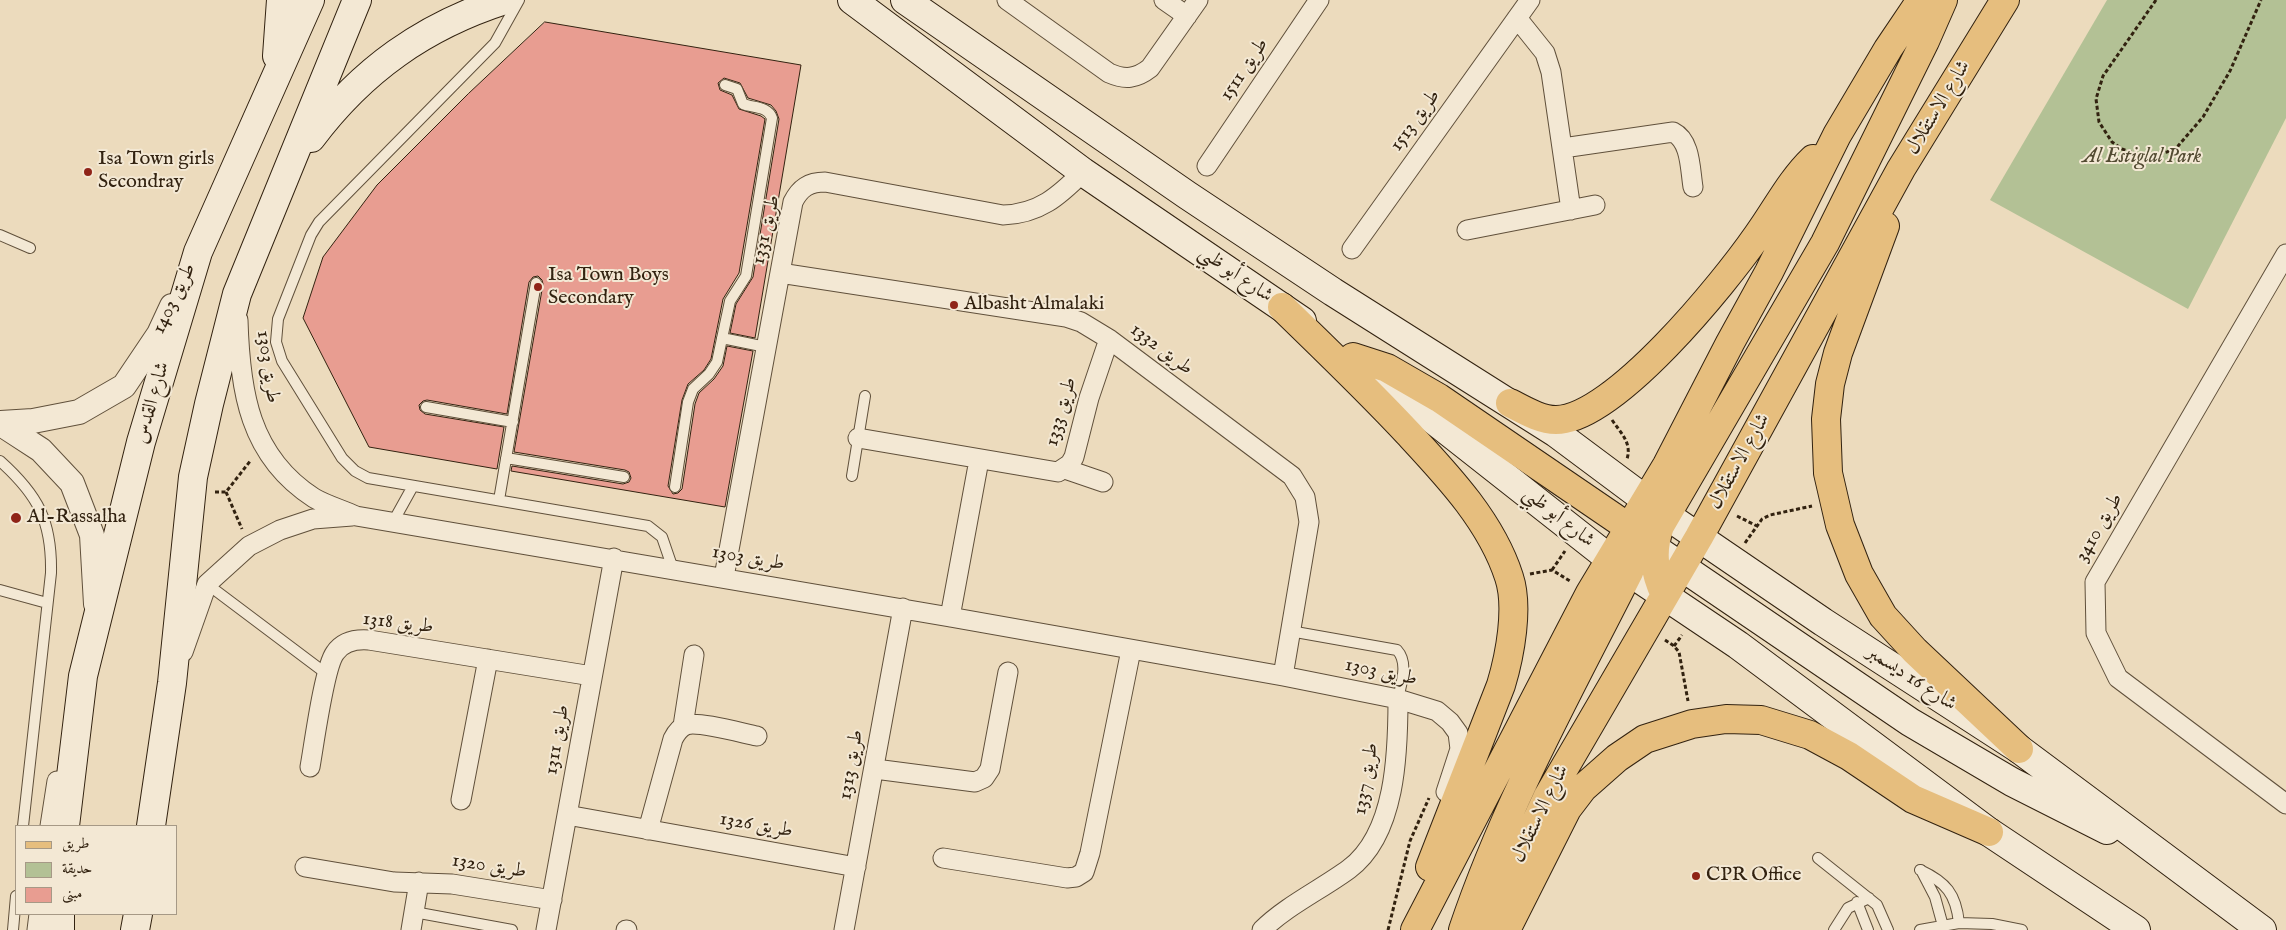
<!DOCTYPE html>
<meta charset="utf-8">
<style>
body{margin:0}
#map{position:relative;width:2286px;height:930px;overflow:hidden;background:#ecdbbd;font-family:"IM FELL English",Amiri,serif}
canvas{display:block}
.legend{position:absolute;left:15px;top:825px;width:162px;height:90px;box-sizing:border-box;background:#f3e8d4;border:1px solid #a69986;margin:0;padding:6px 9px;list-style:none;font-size:15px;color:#322210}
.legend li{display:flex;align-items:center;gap:10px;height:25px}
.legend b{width:25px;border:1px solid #a69986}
</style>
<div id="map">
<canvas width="2286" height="930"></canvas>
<ul class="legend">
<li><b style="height:6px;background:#e6be7e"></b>طريق</li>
<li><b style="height:14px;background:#b3c195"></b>حديقة</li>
<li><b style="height:14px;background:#e89d91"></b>مبنى</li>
</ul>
</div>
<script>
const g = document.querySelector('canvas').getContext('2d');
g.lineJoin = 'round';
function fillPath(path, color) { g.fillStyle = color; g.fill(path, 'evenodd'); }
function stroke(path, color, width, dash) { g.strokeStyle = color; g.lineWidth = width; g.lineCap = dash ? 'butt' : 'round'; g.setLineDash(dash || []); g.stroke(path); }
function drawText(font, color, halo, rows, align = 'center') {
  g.font = font + ' "IM FELL English",Amiri,serif'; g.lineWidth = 4; g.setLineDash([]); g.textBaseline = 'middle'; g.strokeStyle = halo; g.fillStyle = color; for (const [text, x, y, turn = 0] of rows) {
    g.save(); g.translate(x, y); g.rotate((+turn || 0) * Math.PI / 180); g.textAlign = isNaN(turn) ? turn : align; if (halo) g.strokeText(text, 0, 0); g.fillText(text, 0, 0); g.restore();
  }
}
const green = new Path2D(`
 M2107 0H2286V118L2188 309 1990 200Z`);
const building = new Path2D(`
 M545 22 801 65 755 338 730 333 736 304 753 277 779 119 776 111 771 105 748 98 740 83 724 78 718 83 720 90 732 95 739 109 761 116 765 119 739 273 723 299 711 359 704 370 688 384 682 400 668 486 673 494 678 493 682 489 695 404 699 393 714 379 723 366 727 346 753 351 725 507 511 471 512 466 623 484 629 482 631 478 629 472 625 470 514 452 543 284 542 280 538 276 533 277 529 282 507 414 427 400 423 401 419 405 420 410 425 414 504 427 497 469 369 447 303 318 323 257 377 185 468 94Z`);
const path = new Path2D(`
 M2156 0 2103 76 2096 99 2099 122 2112 142 2122 149 2144 156 2167 152 2178 146 2203 117 2230 71 2261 0
 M1612 420C1621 433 1632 443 1627 459
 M215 492H226L251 460
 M226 492 242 529
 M1737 516 1757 526
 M1745 543 1762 519 1770 515 1812 506
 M1552 570 1565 551
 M1530 574 1552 570 1570 581
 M1665 640 1674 646 1679 652 1688 701
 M1674 646 1682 635
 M1388 930 1410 841 1429 798`);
const service = new Path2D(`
 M519 0 495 43 319 222 311 235 278 319 276 342 282 361 342 458 355 471 368 478 648 526 662 537 673 569
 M0 235 30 248
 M722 338 766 347
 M426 407 513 422
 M506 458 624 477
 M0 461C38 495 52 521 51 573L23 826
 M852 476 865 396
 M675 487 688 402 693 389 709 374 717 362 730 301 746 276 772 118C768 106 753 108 743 104L737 89 725 85
 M499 500 536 283
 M393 522 413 486
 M207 584 328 675
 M0 590 47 603
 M1290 631 1397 650C1409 663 1401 684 1398 699
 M1818 858 1877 905 1888 930
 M1920 870C1946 882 1956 894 1959 923
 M1921 870 1935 897 1943 926
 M1857 902 1868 930
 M414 912 512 930
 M13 930 16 896
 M1834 930 1848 908 1869 898
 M1920 930 1959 923 1992 924 2022 930`);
const minor = new Path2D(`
 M1007 0 1109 73C1125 80 1136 79 1150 68L1198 0
 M1164 0 1187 16
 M1517 18 1545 53 1551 72 1571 210
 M1563 148 1673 132C1691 141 1690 169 1693 187
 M1207 166 1319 0
 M1467 230 1595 205
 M1352 249 1530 0
 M2286 254 2095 582 2096 633 2118 678 2286 804
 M780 273 1066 317 1081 322 1109 339 1292 476 1305 497 1309 522 1283 676
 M238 320C240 391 249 456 314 498 326 505 343 510 356 516L950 617 1283 676 1398 699 1437 711 1450 722 1458 733 1460 749 1446 792
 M858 438 1058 472 1070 464 1074 457 1089 398 1109 339
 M1065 469 1103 482
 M724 577 793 202C800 188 809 182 825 182L1003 215C1039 214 1059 196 1083 172
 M950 617 979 460
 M183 652 207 584 249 546 280 530 313 519 352 516
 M683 726 694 655
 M310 767C314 745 324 668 335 653 343 641 356 639 369 640L592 676
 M875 769 975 782 984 778 990 769 1008 672
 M461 800 488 659
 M567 815 856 867
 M50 826 57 781
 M648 830 673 739C676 733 679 728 686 725 698 721 742 733 757 736
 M943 858 1067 878 1076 877 1084 872 1090 853 1131 650
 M305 867 394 882 452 884 552 900
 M37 930 39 914
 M411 930 419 882
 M546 930 614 558
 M626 930H627
 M844 930 903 608
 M1262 930C1286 906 1322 889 1349 869 1396 834 1398 753 1398 699`);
const tertiary = new Path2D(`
 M0 423 33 421 79 412 124 386 159 334 172 306
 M1 424 41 450 72 483 92 535 96 604`);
const secondary = new Path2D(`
 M852 0 1083 172 1302 321
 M905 0 1187 195 1333 292 1556 433 1666 515 1823 622 2019 749 2262 930
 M277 56 281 0
 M311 138C362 70 424 26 505 0
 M1356 359 1610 559 1738 645 1989 832 2136 930
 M1635 545 1639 544 1654 548 1910 722 2012 782 2107 830
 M65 826 83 676 141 442 198 252 310 0
 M151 826 172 683 193 477 209 404 237 294 357 0
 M60 914V930
 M135 930 138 914`);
const primary = new Path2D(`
 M1885 226 1838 353 1830 384 1826 419 1828 473 1840 525 1859 574 1883 616 1915 651 2019 749
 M1282 307C1324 348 1367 389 1408 433 1447 475 1491 521 1509 577 1519 607 1510 655 1501 685L1430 867
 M1353 357 1387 368 1439 398 1628 527 1646 534
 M1510 403C1524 410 1540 420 1556 420 1614 420 1725 282 1757 236 1776 210 1790 181 1813 159
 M1665 595C1654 572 1651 551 1660 526L1825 243 1925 41 1943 0
 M1415 930 1590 593 1667 465 1730 343 1769 272 1837 135 1888 49 1921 0
 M1463 930C1505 805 1570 689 1629 572L1637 551 1644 521
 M1490 930 1502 895 1548 796 1699 537 1901 169 2005 0
 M1506 930 1567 809 1583 788 1617 758 1645 739 1692 724 1726 719 1761 720 1810 735 1849 756 1913 799 1989 832`);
const markers = [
 [88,172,5,"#8f2418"],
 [538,287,5,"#8f2418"],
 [954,305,5,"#8f2418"],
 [16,518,6,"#8f2418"],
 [1696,876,5,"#8f2418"]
];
const streetNames = [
 ["طريق 1511",1245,70,-56],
 ["شارع الاستقلال",1939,108,-59],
 ["طريق 1513",1416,121,-54],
 ["طريق 1331",767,230,-77],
 ["شارع أبو ظبي",1235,275,34],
 ["طريق 1403",175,299,-64],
 ["طريق 1332",1161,350,37],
 ["طريق 1303",267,367,82],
 ["شارع القدس",153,403,-74],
 ["طريق 1333",1062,412,-74],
 ["شارع الاستقلال",1740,462,-61],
 ["شارع أبو ظبي",1558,518,38],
 ["طريق 3410",2100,528,-60],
 ["طريق 1303",748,559,10],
 ["طريق 1318",398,624,7],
 ["طريق 1303",1381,673,12],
 ["شارع 16 ديسمبر",1911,679,33],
 ["طريق 1311",558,740,-80],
 ["طريق 1313",852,765,-80],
 ["طريق 1337",1367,779,-80],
 ["شارع الاستقلال",1541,814,-64],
 ["طريق 1326",756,826,10],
 ["طريق 1320",489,867,9]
];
const parkNames = [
 ["Al Estiglal Park",2142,158]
];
const poiNames = [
 ["Isa Town girls",98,160],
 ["Secondray",98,183],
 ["Isa Town Boys",548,276],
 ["Secondary",548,299],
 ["Albasht Almalaki",964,305],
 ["Al-Rassalha",27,518],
 ["CPR Office",1706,876]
];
fillPath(green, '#b3c195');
fillPath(building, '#e89d91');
stroke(building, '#322210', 1);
stroke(service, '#60503b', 12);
stroke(minor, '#60503b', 21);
stroke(tertiary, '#60503b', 26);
stroke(secondary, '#322210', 30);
stroke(primary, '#322210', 30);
stroke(path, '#322210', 3, [4, 2.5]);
stroke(service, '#f3e8d4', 10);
stroke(minor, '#f3e8d4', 19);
stroke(tertiary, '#f3e8d4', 24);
stroke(secondary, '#f3e8d4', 28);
stroke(primary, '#e6be7e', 28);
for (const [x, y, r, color] of markers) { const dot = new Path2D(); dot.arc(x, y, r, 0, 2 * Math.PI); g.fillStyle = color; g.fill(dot); stroke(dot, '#f3e8d4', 2); }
drawText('20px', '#322210', '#f3e8d4', streetNames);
drawText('italic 20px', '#524a31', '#f3e8d4', parkNames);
drawText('20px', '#322210', '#f3e8d4', poiNames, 'left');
</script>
